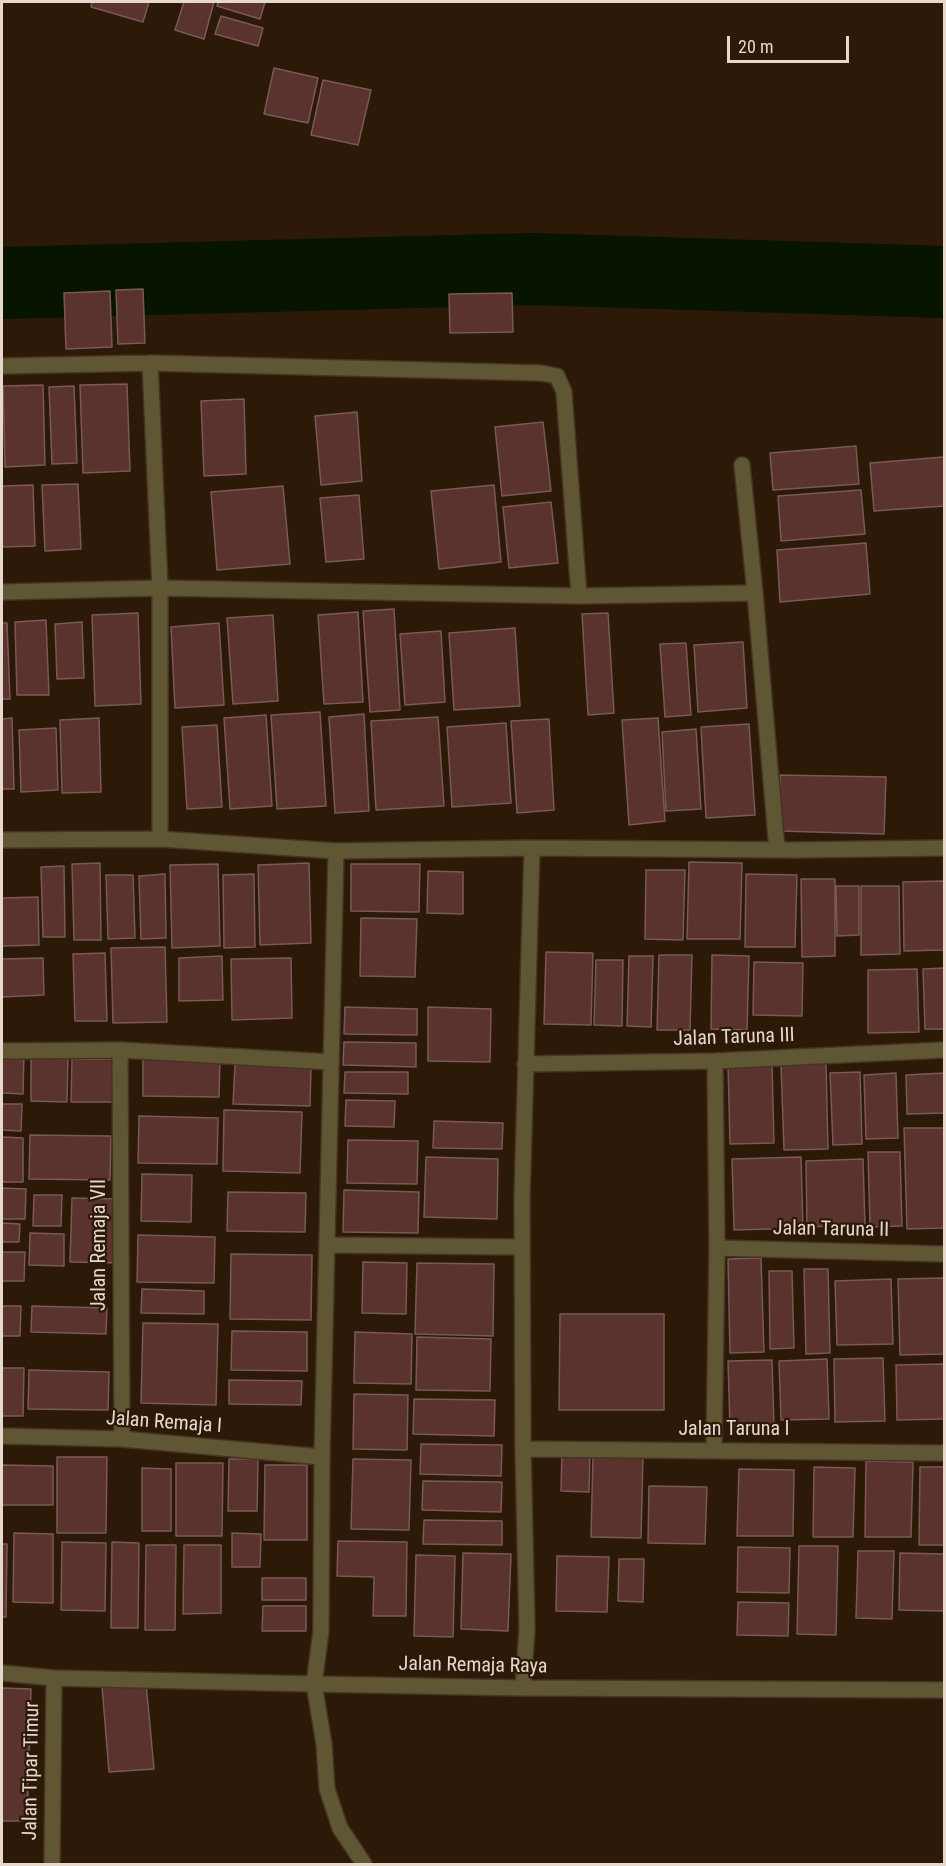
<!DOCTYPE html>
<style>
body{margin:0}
#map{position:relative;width:946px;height:1866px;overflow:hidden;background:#2c1907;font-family:"Roboto Condensed",sans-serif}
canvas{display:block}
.frame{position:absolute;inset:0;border:3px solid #e6d8cd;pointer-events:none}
.scale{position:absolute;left:727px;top:36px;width:122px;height:27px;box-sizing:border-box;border:3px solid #e6d8cd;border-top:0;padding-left:8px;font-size:18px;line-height:21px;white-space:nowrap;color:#e6d8cd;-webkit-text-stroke:4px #2c1907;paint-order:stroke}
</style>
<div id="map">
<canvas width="946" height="1866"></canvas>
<div class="frame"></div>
<div class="scale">20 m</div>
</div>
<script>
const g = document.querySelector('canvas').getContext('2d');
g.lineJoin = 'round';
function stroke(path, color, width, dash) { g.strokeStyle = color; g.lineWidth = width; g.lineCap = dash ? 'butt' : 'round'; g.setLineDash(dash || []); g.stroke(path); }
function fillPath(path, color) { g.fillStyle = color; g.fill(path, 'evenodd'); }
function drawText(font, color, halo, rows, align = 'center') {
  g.font = font + ' "Roboto Condensed",sans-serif'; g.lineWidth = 4.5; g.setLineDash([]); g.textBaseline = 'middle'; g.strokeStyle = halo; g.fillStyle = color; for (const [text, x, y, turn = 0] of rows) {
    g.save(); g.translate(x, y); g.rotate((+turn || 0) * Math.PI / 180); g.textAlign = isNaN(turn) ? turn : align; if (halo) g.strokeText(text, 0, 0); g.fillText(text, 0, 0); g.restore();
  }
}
const river = new Path2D(`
 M2 283 532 269 944 282`);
const building = new Path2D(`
 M92 2H149L143 22 91 7Z
 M184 2H214L204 39 175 30Z
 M218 2H265L260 19 217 6Z
 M221 16 263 28 258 46 215 34Z
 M274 68 318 78 308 123 264 114Z
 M323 80 371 90 358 145 311 135Z
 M143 289 145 343 118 344 116 290Z
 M110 291 112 347 66 349 64 293Z
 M512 293 513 332 450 333 449 294Z
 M127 384 130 471 83 473 80 385Z
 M43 385 45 465 5 467 3 386Z
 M74 386 77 463 52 464 49 387Z
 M244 399 246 474 204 476 201 401Z
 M357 412 362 481 321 485 315 416Z
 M543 422 551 491 502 496 495 427Z
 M856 446 859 484 773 490 770 453Z
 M944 457V506L874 511 870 463Z
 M78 484 81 549 45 551 42 485Z
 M33 485 35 546 2 547V486Z
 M494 485 501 562 439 569 431 491Z
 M283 486 290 564 217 570 211 492Z
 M861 490 865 534 781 541 778 496Z
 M359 495 364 559 326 562 320 498Z
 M551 502 558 563 509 568 503 507Z
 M866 543 870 594 780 602 777 550Z
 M394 609 400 710 370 712 363 611Z
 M358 612 363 702 324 704 318 615Z
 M138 613 141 704 95 706 92 615Z
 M608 613 614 713 588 715 582 614Z
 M273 615 278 701 233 704 227 618Z
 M46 620 49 695H17L15 622Z
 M82 622 84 678 57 679 55 624Z
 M2 623H7L10 699H2Z
 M219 623 224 705 175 708 171 627Z
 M515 628 520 706 454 710 449 633Z
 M441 631 445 702 405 705 400 634Z
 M743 642 747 708 698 712 694 645Z
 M686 643 691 715 665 717 660 644Z
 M320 712 326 806 277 809 271 715Z
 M364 714 369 811 335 813 329 717Z
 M266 715 272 806 230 809 224 718Z
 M438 717 444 806 376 810 371 721Z
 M12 718 14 789H2V719Z
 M99 718 101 792 62 793 60 720Z
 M658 718 665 821 629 825 622 720Z
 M549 719 554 810 517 813 511 721Z
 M506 723 511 803 452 807 447 727Z
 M749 724 755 815 706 818 701 727Z
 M217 725 222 807 187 809 182 727Z
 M56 728 58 790 21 792 19 730Z
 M696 729 701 809 666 811 662 732Z
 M780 775 886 777 884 834 779 831Z
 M689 862 742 863 740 939H687Z
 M100 863 101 940H74L72 864Z
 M309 863 311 943 260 945 258 865Z
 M218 864 220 946 172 948 170 865Z
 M351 864H420L419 912 351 911Z
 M64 866 65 937H43L41 867Z
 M646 870H685L683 940 645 939Z
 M428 871 463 872V914L427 913Z
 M165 874 166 938 141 939 139 876Z
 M254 874 255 947 224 948 223 875Z
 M746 874 797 875 795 947H745Z
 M106 875H133L135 938 108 939Z
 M801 879H835V956L802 957Z
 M944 881V950L904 951 903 882Z
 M836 886H859V935L837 936Z
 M861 886H899L900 954 861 955Z
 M38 897 39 945 2 946V898Z
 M361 918 417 919 415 977 360 976Z
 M165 947 167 1022 113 1023 111 948Z
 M546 952 593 953 591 1025 544 1024Z
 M105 953 107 1021H75L73 954Z
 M659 955H692L690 1030H657Z
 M712 955 749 956 747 1030 711 1029Z
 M222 956 223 1000 179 1001V958Z
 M629 956H653L651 1027 627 1026Z
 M43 958 44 995 2 997V959Z
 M291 958 292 1018 232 1020 231 959Z
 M596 960H623L622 1026 594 1025Z
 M754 962 803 963 802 1016 753 1015Z
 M944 968V1029H925L923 969Z
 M917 969 919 1032 868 1033V970Z
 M345 1007 417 1009V1035L344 1034Z
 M428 1007 491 1009 490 1062 428 1061Z
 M344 1042 416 1043V1067L343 1065Z
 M2 1052H24L23 1094 2 1093Z
 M31 1054 68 1056 67 1102 31 1101Z
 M143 1058 220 1059 219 1097 143 1096Z
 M72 1059H117L116 1102H71Z
 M772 1063 774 1143 730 1144 728 1064Z
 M826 1064 828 1149 784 1150 781 1065Z
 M235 1065 311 1066 310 1106 233 1104Z
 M345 1072H408V1094L344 1093Z
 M860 1072 862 1144 833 1145 830 1073Z
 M896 1073 898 1138 866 1139 864 1075Z
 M944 1073V1113L907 1114 906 1075Z
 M346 1100 395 1101 394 1127 345 1126Z
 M2 1104H22L21 1131 2 1130Z
 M224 1110 302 1112 300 1173 223 1171Z
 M139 1116 218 1118 217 1164 138 1163Z
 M434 1121 503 1123 502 1149 433 1148Z
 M904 1128H944V1228L907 1229Z
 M30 1135 111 1136 110 1180 29 1179Z
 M2 1137 23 1138V1182H2Z
 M348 1140 418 1141 417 1184 347 1183Z
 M868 1152H900L902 1226 870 1227Z
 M426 1157 498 1159 497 1219 424 1217Z
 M801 1157 803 1228 734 1230 732 1159Z
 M863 1159 865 1225 807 1227 806 1161Z
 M142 1174 192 1175 191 1222 141 1221Z
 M2 1188 26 1189 25 1219H2Z
 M344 1190 419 1192 418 1233 343 1232Z
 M228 1192 306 1193 305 1232 227 1231Z
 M34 1195H62L61 1226H33Z
 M72 1198 120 1199 118 1263 70 1262Z
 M2 1223 20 1224 19 1242H2Z
 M30 1233 64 1234V1266L29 1265Z
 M138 1235 215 1237 214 1283 137 1282Z
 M2 1252H25L24 1281H2Z
 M231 1254 312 1255 311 1320 230 1319Z
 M761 1258 764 1352 730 1353 728 1259Z
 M363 1262 407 1263 406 1314 362 1313Z
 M417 1263 494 1264 493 1336 415 1334Z
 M804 1269H828L830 1353 806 1354Z
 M769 1271H792L794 1348 770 1349Z
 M944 1278V1354L900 1355 898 1279Z
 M891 1279 893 1344 837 1345 835 1281Z
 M142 1289 204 1291V1314L141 1313Z
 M2 1306H21L20 1336H2Z
 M32 1306 107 1308 106 1334 31 1332Z
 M560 1314H664V1410H559Z
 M143 1323 218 1324 216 1405 141 1403Z
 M232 1331 307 1332V1371L231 1370Z
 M355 1332 412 1334 411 1384 354 1383Z
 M417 1337 491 1339 490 1391 416 1390Z
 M883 1358 885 1421 835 1422 834 1359Z
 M827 1359 829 1419 781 1420 779 1361Z
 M772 1360 774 1427 730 1428 728 1361Z
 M944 1364V1419L897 1420 896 1365Z
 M2 1368H24L23 1416H2Z
 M29 1370 109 1372 108 1410 28 1409Z
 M229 1380 302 1381 301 1405 229 1404Z
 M354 1394 408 1395 407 1450 353 1449Z
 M414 1399 495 1400 494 1436 413 1434Z
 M421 1444 502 1445 501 1476 420 1474Z
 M562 1451 590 1452 589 1492 561 1491Z
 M593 1455 643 1456 641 1538 591 1537Z
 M57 1457H107L106 1533H57Z
 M229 1459H258L257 1511H228Z
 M353 1459 411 1460 409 1530 351 1529Z
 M866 1461 913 1462 911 1537H865Z
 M176 1463H223L222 1536H176Z
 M2 1465 53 1466V1505H2Z
 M265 1465H307V1540H264Z
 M814 1467 855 1468 853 1537H813Z
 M920 1467H944V1545H919Z
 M142 1468 171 1469V1531H142Z
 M739 1469 794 1470 793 1536H737Z
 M423 1481 502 1482 501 1512 422 1510Z
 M649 1486 707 1487 705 1544 648 1543Z
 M424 1520 502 1521V1545L423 1544Z
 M14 1533 53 1534V1603L13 1602Z
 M232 1533 261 1534 260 1567H232Z
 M338 1541 407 1542 406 1616H373L374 1577 337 1576Z
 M62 1542 106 1543 105 1611 61 1610Z
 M112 1542 139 1543 138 1628H111Z
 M2 1544H7L6 1617H2Z
 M146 1545H176L175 1630H145Z
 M184 1545H221V1613L183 1614Z
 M799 1546H838L836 1635 797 1634Z
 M738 1547 790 1548 789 1593 737 1592Z
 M858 1551H894L892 1619 856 1618Z
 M463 1553 511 1554 508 1631 461 1629Z
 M900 1553 944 1554V1611L899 1610Z
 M416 1555 455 1556 453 1637 414 1636Z
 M557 1556 609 1557 607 1612 556 1611Z
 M619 1559H644L643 1602 618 1601Z
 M262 1578H306V1600H262Z
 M738 1602 789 1603 788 1636 737 1635Z
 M263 1606H306V1631H262Z
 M146 1683 154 1769 109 1772 102 1686Z
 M2 1688 31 1689 27 1821H2Z`);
const minor = new Path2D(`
 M150 363 160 588V839
 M2 366 150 363 541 373 557 376 564 392 579 596
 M742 465 755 593 777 850
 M2 592 160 588 579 596 755 593
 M2 840 160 839 336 851 532 848 795 850 944 848
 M336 851 322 1457 321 1631 314 1684 324 1744 327 1789 340 1828 364 1864
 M120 1050 122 1439
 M2 1051 120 1050 331 1062
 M525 1064 715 1061 944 1050
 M327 1245 522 1247
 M717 1248 944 1254
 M2 1436 122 1439 322 1457
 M523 1449 944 1453
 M714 1451 717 1248 715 1061
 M2 1673 54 1678 314 1684 523 1688 944 1690
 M523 1688 527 1629 523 1449 522 1199 532 848
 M52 1864 54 1678`);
const streetNames = [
 ["Jalan Taruna III",734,1038,-2],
 ["Jalan Taruna II",831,1230,1],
 ["Jalan Remaja VII",100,1245,-90],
 ["Jalan Remaja I",164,1423,4],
 ["Jalan Taruna I",734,1430],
 ["Jalan Remaja Raya",473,1666,1],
 ["Jalan Tipar Timur",32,1771,-89]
];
stroke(river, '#061400', 72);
fillPath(building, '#5a322e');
stroke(building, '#795a56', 1.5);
stroke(minor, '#463423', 18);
stroke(minor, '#5f5633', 15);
drawText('20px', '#e6d8cd', '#2c1907', streetNames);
</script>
